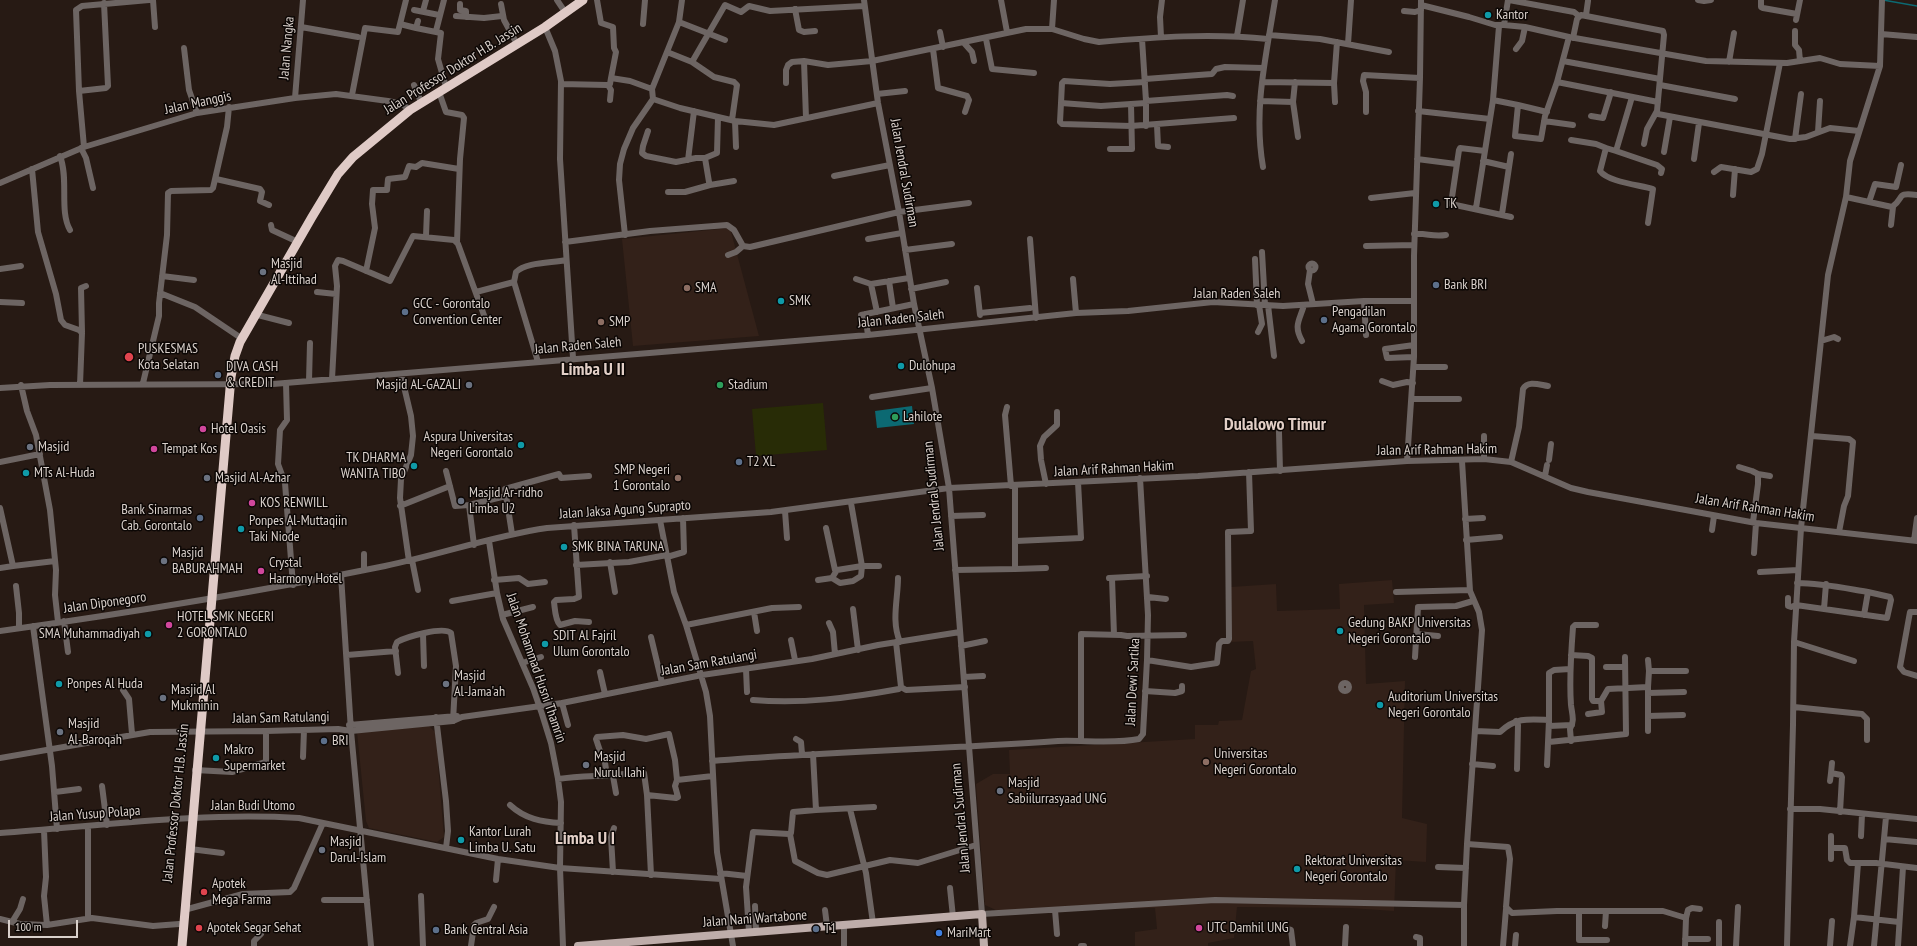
<!DOCTYPE html>
<style>
body{margin:0}
#map{position:relative;width:1917px;height:946px;overflow:hidden;background:#271a14;font-family:"PT Sans Narrow",sans-serif}
canvas{display:block}
.scale{position:absolute;left:8px;top:920px;width:70px;height:18px;box-sizing:border-box;border:2px solid #d9d0cb;border-top:0;padding-left:5px;font-size:12px;line-height:14px;white-space:nowrap;color:#d9d0cb;-webkit-text-stroke:3px #0c0705;paint-order:stroke}
</style>
<div id="map">
<canvas width="1917" height="946"></canvas>
<div class="scale">100 m</div>
</div>
<script>
const g = document.querySelector('canvas').getContext('2d');
g.lineJoin = 'round';
function fillPath(path, color) { g.fillStyle = color; g.fill(path, 'evenodd'); }
function stroke(path, color, width, dash) { g.strokeStyle = color; g.lineWidth = width; g.lineCap = dash ? 'butt' : 'round'; g.setLineDash(dash || []); g.stroke(path); }
function drawText(font, color, halo, rows, align = 'center') {
  g.font = font + ' "PT Sans Narrow",sans-serif'; g.lineWidth = 3; g.setLineDash([]); g.textBaseline = 'middle'; g.strokeStyle = halo; g.fillStyle = color; for (const [text, x, y, turn = 0] of rows) {
    g.save(); g.translate(x, y); g.rotate((+turn || 0) * Math.PI / 180); g.textAlign = isNaN(turn) ? turn : align; if (halo) g.strokeText(text, 0, 0); g.fillText(text, 0, 0); g.restore();
  }
}
const built = new Path2D(`
 M730 228 759 336 633 346 622 239Z
 M1392 580 1394 603 1364 605 1366 684 1405 681 1402 818 1427 824 1426 862 1396 860 1394 911 1350 908 1237 907 1234 938 1208 943V946H1135V932L1157 929 1155 908 998 911 985 905 976 784 993 774H1010L1009 750 1195 739V725H1218L1219 721 1242 720 1251 671 1256 669 1253 641 1229 642 1231 587 1276 584 1277 611 1340 609 1339 584Z
 M429 726 435 732 439 749 438 764 444 837 437 842 369 828 366 821 357 732Z`);
const green = new Path2D(`
 M823 403 827 450 756 456 752 409Z`);
const water = new Path2D(`
 M912 406 914 424 877 428 875 411Z`);
const stream = new Path2D(`
 M1883 0 1917 6`);
const minor = new Path2D(`
 M153 0 155 27
 M557 0 565 12
 M597 0 601 23 613 27 614 48 616 52 611 78
 M864 0 878 103 899 212 914 304 932 388 949 488 982 914 1215 900 1464 905
 M1001 0 1007 32
 M1509 0 1574 12 1579 16
 M1698 0 1704 1 1711 0
 M1761 0V7L1763 8 1797 14
 M460 4V10L466 11V17
 M501 4 504 20 517 44
 M1421 5 1469 17 1495 25H1504L1525 27 1569 37 1706 61 1787 63 1820 58 1840 64 1880 66
 M795 9 799 30 804 32 815 31
 M414 10 439 15
 M423 11 426 0
 M1404 11 1415 12 1421 10
 M1586 15 1588 1
 M456 16 484 18 502 16
 M1796 20 1800 0
 M679 22 725 40
 M400 24 416 28 418 21
 M643 24 645 0
 M1504 25 1508 0
 M301 27 358 37
 M545 27 555 51 561 81 560 159 573 358
 M416 28 441 33 438 59 446 87
 M1052 29 1054 0
 M436 31 444 0
 M1795 31V45L1799 50 1800 61
 M940 32 943 47
 M1881 34 1917 37
 M1269 35 1320 39 1389 52
 M1237 36 1243 0
 M1161 37 1160 17 1162 0
 M1573 38 1577 19 1581 15 1663 31 1664 35 1657 111 1658 114 1790 139 1806 137 1830 128 1859 131
 M986 39 992 69 1034 73
 M1142 39 1146 101V126
 M964 43 972 52 974 61
 M1348 44 1351 0
 M184 48 189 90 197 113
 M933 49 938 88 967 96 969 100 965 112
 M1516 49 1522 41 1525 27
 M667 52 692 62 725 5 741 12 749 6 770 11 864 6
 M804 61 806 118
 M1563 61 1660 79
 M692 62 714 77 734 82 737 85 732 120
 M1729 62 1734 33
 M1145 79 1212 74 1216 69 1225 67 1263 68
 M1145 82 1110 84 1064 81 1062 83 1061 103 1101 106 1146 103
 M1262 82 1334 83
 M1557 82 1658 102
 M786 83V70L788 65 792 62 804 61 828 65 872 61 1026 29H1052L1084 39 1099 42C1156 37 1212 33 1268 39
 M561 84 607 85 610 84 611 78 630 81 652 89
 M414 85 421 102
 M608 85 611 90 610 100
 M1660 85 1735 99
 M79 91 106 88 108 86 104 3
 M439 92 446 112 462 115 464 118 460 159 457 242
 M877 94 905 91
 M352 95 365 28 398 32 406 0
 M1632 97 1616 151 1606 148 1600 171C1608 182 1640 185 1653 189L1648 223
 M295 98 303 0
 M653 99 680 108 735 121 774 125 878 103
 M1493 100 1518 105 1515 136 1541 139 1545 116 1557 82 1569 37
 M1146 101 1227 95 1233 96
 M1260 101 1293 102 1295 82
 M1293 102 1298 137
 M1335 102 1334 83 1337 42
 M1061 103 1060 122 1062 124 1131 126 1234 118
 M1518 105 1547 112
 M1418 111 1490 119
 M1366 112V92L1363 81 1364 75 1420 78
 M1591 116 1603 118 1611 92
 M718 117 717 153 705 158 709 182 710 185 734 181
 M735 121 736 147
 M1544 121 1573 125
 M1157 125 1158 146 1168 147
 M648 131 643 146 642 153 646 156 676 162 696 158H705
 M1818 132 1820 101
 M1795 139 1801 94
 M1571 140 1596 144 1606 148
 M1644 144 1647 129 1657 111
 M84 147 79 91 76 10 82 6 149 0
 M81 148 86 158 93 188
 M1110 149H1132L1131 104
 M1485 151 1460 148 1459 150 1451 204 1511 217
 M1616 151 1657 165 1662 169 1661 173
 M1664 152 1670 117
 M60 156C69 179 59 211 70 230
 M1417 159 1456 164
 M1694 159 1699 123
 M688 160 694 111
 M1483 161 1509 167
 M1263 167C1253 109 1266 57 1275 0
 M32 169 38 232 56 294 61 320 65 325 79 330 82 333 80 385
 M1714 172 1721 167 1751 172 1757 169 1762 154 1780 63
 M834 176 890 165
 M216 179 260 189 262 192 260 201 269 205
 M0 183 84 147 197 113 295 98 336 94 388 101 402 104 410 110
 M668 192H685L710 185
 M1733 195 1735 169
 M1846 197 1892 207C1905 198 1895 192 1917 195
 M1371 198 1415 193
 M1869 202 1875 184 1896 187 1901 165
 M1476 208 1493 100 1499 26
 M1502 214 1511 154
 M271 225 272 230 298 242
 M1891 225 1893 207
 M1414 234C1427 233 1432 237 1446 235
 M625 235 619 180 620 164 624 149 633 128 653 99 652 89 679 22 682 0
 M426 236 427 211
 M868 239 902 233
 M1030 239 1036 318
 M565 242 650 231 727 225 734 230 743 246 750 247 899 212 969 203
 M1366 246 1414 245
 M905 250 952 244
 M1262 252 1265 305
 M728 255 736 252 743 246
 M1255 259 1257 305
 M1308.5 267a3.5 3.5 0 1 1 7 0a3.5 3.5 0 1 1-7 0Z
 M0 269 21 266
 M1310 270 1308 284 1313 304
 M366 271 375 228 372 204 373 190H387L388 179 405 177 409 166 416 167 422 163 459 169
 M162 276 194 280
 M856 279 871 284
 M1073 279 1076 313
 M889 281 893 308
 M514 282 516 272C526 262 552 263 566 260
 M977 288 980 315
 M911 289 946 282
 M317 292 336 294
 M476 292 514 282 538 362
 M160 293 195 307 241 338
 M1364 301 1366 335
 M0 302 22 303
 M1268 305 1274 356
 M877 312 871 284 909 278
 M980 313 1030 308
 M254 314 289 323
 M865 314 868 335
 M861 315 914 304
 M82 332 81 288 86 286
 M1258 332 1262 324 1259 305
 M1302 341C1293 325 1300 320 1304 305
 M1821 341 1834 337 1838 339
 M1414 345 1385 349 1387 358 1414 357
 M1414 367H1445
 M401 374 411 416 413 436 411 455 401 479 400 498 409 561
 M332 379 337 286 335 266 338 260 343 261 390 281 413 236 454 240 458 244 485 318
 M309 381 310 343
 M1382 381 1393 385 1407 382 1413 383
 M143 383 159 316V303L167 235 168 193 171 191 211 190 213 188 227 127 229 107
 M286 383 287 420 280 430 278 464 285 483 293 585
 M21 385 27 411 36 435 50 510 56 570 55 595 58 622
 M0 388 50 385 273 384 868 335 1076 313 1128 311 1213 302 1283 306 1364 301H1413
 M872 397 932 388
 M1412 399H1459
 M1007 407 1005 415 1011 486
 M1279 432 1280 471
 M1484 436V459
 M1812 436 1849 439 1853 442 1848 496 1844 506 1839 532
 M1549 460 1551 444
 M1407 461 1414 357V256L1420 78 1421 0
 M1462 461 1470 591 1479 612 1482 630 1467 844 1464 905V946
 M0 462 40 454
 M1511 462 1519 427 1523 389C1528 380 1540 385 1548 386
 M1739 467 1752 471 1758 474V484L1753 522
 M446 471 455 506 469 505
 M1758 474 1770 476
 M1545 476 1547 465
 M1046 484 1041 460 1040 446 1044 437 1057 425V412
 M400 506 450 486
 M0 508 13 566 55 561
 M785 511 787 538
 M951 516 983 515
 M1465 519 1483 518
 M660 520 674 592 686 625 706 692 710 716 717 852 733 946
 M574 525 579 597 574 599 556 600 554 602C555 609 555 620 560 625L575 621 589 622
 M826 528 835 570
 M1712 530 1714 516
 M512 534 505 489 559 474 561 478 589 476
 M1466 540 1500 537
 M489 541 497 593 503 619 533 688 542 714 551 743 558 779 561 802 560 868 563 946
 M1016 541 1081 538 1078 482
 M1914 541 1917 518
 M474 545 469 505 506 496
 M1754 553 1756 523
 M364 554V570
 M667 557 684 552 683 518
 M412 560 418 590
 M610 562 615 592
 M576 565 629 562 667 555
 M0 568 13 566
 M1015 569 1046 568
 M955 570 1015 569V486
 M1760 572 1798 570
 M341 575 351 731 371 946
 M832 578 840 583 853 581 861 576 862 566H879
 M898 578C898 599 891 621 900 642
 M1109 578 1147 576
 M1112 578 1114 635
 M494 580 519 578 528 584 545 582
 M818 580 832 578 837 570 862 566 851 503
 M1797 583C1821 583 1844 588 1868 592L1864 615
 M16 586 19 613V628
 M1396 592 1470 590
 M1148 597 1166 599
 M1788 598V606L1791 607 1796 605 1887 618 1891 600 1890 597 1868 592
 M452 601 497 593
 M853 609 858 650
 M1824 609 1826 584
 M754 612 757 631
 M1917 612H1910L1900 667 1904 672 1917 676
 M502 615 533 607
 M64 621 68 652
 M829 623 833 632 835 654
 M686 625 772 608 799 607
 M33 626 52 766 57 829
 M0 631C129 613 257 592 385 566 439 555 492 536 547 528L771 512 949 488 1198 476 1407 461 1484 459 1511 462 1571 488 1588 492 1756 523 1917 541
 M423 634 424 666
 M1417 634 1438 636
 M651 637 662 683
 M791 640 795 660
 M896 642 901 687 906 690 965 687
 M1794 642 1854 661
 M961 646 985 641
 M347 655 396 651
 M1571 655 1588 656 1592 658V699L1593 701H1601
 M1415 657 1418 607 1456 606 1473 601
 M1147 660 1191 667 1217 663 1219 644 1222 641H1228L1229 639 1228 532 1251 531 1249 472
 M1648 660 1649 671
 M522 663 541 657
 M1606 667H1625
 M746 669 747 692
 M600 672 605 694
 M398 673 395 647 397 642C406 637 443 626 451 633L456 666 453 721
 M964 677 983 676
 M1341 687a4 4 0 1 1 8 0a4 4 0 1 1-8 0Z
 M1648 687V731
 M123 690 129 699 132 734
 M1145 691 1175 693 1182 691V686
 M1648 693 1684 692
 M753 700C802 704 850 698 899 689L901 687
 M562 703 568 725
 M1794 707 1862 714 1867 719V740
 M1588 714 1602 712 1601 701 1608 689 1648 687 1649 671H1686
 M1648 716 1683 715
 M436 717 446 801 448 831 446 848
 M1549 720V673L1554 670 1570 669
 M1516 721 1518 725 1517 769
 M349 725 457 716
 M1549 726 1572 725
 M1475 731 1500 732C1516 717 1529 719 1549 720L1547 765
 M796 739 801 742 802 754
 M1081 741V634L1121 635 1127 636 1184 635
 M1571 741 1570 729C1575 721 1572 714 1571 705 1569 679 1571 653 1573 627L1575 625H1596
 M1549 742 1626 734 1625 657
 M813 754 816 810 874 807
 M303 757 304 730
 M0 758 150 732 266 731 338 729 351 731 453 721 462 717 562 703 702 675 812 659 878 645 960 632
 M712 761C827 752 943 749 1058 741 1083 740 1115 744 1139 739L1143 734 1147 660 1148 615 1140 478
 M1832 763 1831 773 1841 775 1842 777 1840 812
 M1472 764 1493 766
 M195 770 232 772 266 762V731
 M607 776 604 756 601 754 596 739 597 737 623 735 646 739 669 734 675 760 677 780
 M613 776 616 793
 M558 779C585 775 612 777 640 772L644 773 647 795 651 875
 M1830 781 1831 773
 M102 786 107 825
 M55 792 79 789
 M647 795 676 798 678 797 675 786 677 780 713 776
 M510 805C525 819 542 822 561 823
 M850 809 866 873 873 923
 M1790 809H1820L1917 819
 M44 830 46 877 44 896 47 925
 M0 833C99 826 200 812 299 818L498 859 560 868 721 879
 M790 834 795 861 818 873 827 875 890 860 918 863 976 845
 M1831 836V848H1845L1847 860 1850 863H1876L1917 868
 M1861 836 1862 814
 M1884 839 1917 842
 M1467 844 1508 847 1510 859 1506 907 1512 913 1557 911H1663L1686 918
 M1831 848V859
 M190 849 222 853
 M1438 867 1466 868
 M613 872 611 837 614 828
 M720 873 747 876
 M496 880 498 859
 M950 888 953 917
 M421 896 423 946
 M324 900H367
 M755 906 756 931
 M184 910 243 894 290 892 294 888 323 823
 M825 910 827 926
 M1055 910 1057 934
 M1579 911V940H1607
 M1854 917 1899 922
 M88 918V826
 M0 919 20 924 47 925 92 918 153 926 179 924
 M12 922 20 909 23 899
 M1605 926 1606 911
 M1284 928 1291 930 1293 946
 M749 932 746 887 753 832 789 834 791 833 793 812 816 810
 M1416 937 1420 938V946
 M1685 939H1708
 M254 946V941L261 934
 M471 946 474 925 476 923 488 919 494 907
 M844 946V925
 M1081 946H1084
 M1345 946 1346 927
 M1503 946 1506 909
 M1515 946 1516 935
 M1685 946 1686 918 1688 910 1692 908 1700 909
 M1719 946V922
 M1736 946 1738 907
 M1787 946 1793 725 1794 642 1801 528 1828 275 1846 197 1850 161 1880 66 1882 0
 M1830 946 1832 921
 M1850 946 1854 917 1858 863
 M1874 946 1886 817
 M1898 946 1903 867`);
const major = new Path2D(`
 M578 946 982 914 984 946`);
const highway = new Path2D(`
 M182 946 231 377 235 356 240 342 312 217 338 174 353 157 410 110 545 27 583 0`);
const markers = [
 [1488,15,4,"#0f9aa8"],
 [1436,204,4,"#0f9aa8"],
 [263,272,4,"#6b7280"],
 [1436,285,4,"#5c6f8a"],
 [687,288,4,"#8d6e63"],
 [781,301,4,"#0f9aa8"],
 [405,312,4,"#5c6f8a"],
 [1324,320,4,"#5c6f8a"],
 [601,322,4,"#8d6e63"],
 [129,357,5,"#e0444e"],
 [901,366,4,"#0f9aa8"],
 [218,375,4,"#5c6f8a"],
 [469,385,4,"#6b7280"],
 [720,385,4,"#2e9e5b"],
 [895,417,4,"#2e9e5b"],
 [203,429,4,"#d1479c"],
 [521,445,4,"#0f9aa8"],
 [30,447,4,"#6b7280"],
 [154,449,4,"#d1479c"],
 [739,462,4,"#5c6f8a"],
 [414,466,4,"#0f9aa8"],
 [26,473,4,"#0f9aa8"],
 [207,478,4,"#6b7280"],
 [678,478,4,"#8d6e63"],
 [461,501,4,"#6b7280"],
 [252,503,4,"#d1479c"],
 [200,518,4,"#5c6f8a"],
 [241,529,4,"#0f9aa8"],
 [564,547,4,"#0f9aa8"],
 [164,561,4,"#6b7280"],
 [261,571,4,"#d1479c"],
 [169,625,4,"#d1479c"],
 [1340,631,4,"#0f9aa8"],
 [148,634,4,"#0f9aa8"],
 [545,644,4,"#0f9aa8"],
 [59,684,4,"#0f9aa8"],
 [446,684,4,"#6b7280"],
 [163,698,4,"#6b7280"],
 [1380,705,4,"#0f9aa8"],
 [60,732,4,"#6b7280"],
 [324,741,4,"#5c6f8a"],
 [216,758,4,"#0f9aa8"],
 [1206,762,4,"#8d6e63"],
 [586,765,4,"#6b7280"],
 [1000,791,4,"#6b7280"],
 [461,840,4,"#0f9aa8"],
 [322,850,4,"#6b7280"],
 [1297,869,4,"#0f9aa8"],
 [204,892,4,"#e0444e"],
 [199,928,4,"#e0444e"],
 [1199,928,4,"#d1479c"],
 [816,929,4,"#5c6f8a"],
 [436,930,4,"#5c6f8a"],
 [939,933,4,"#3f7fe0"]
];
const poiNames = [
 ["Kantor",1496,15],
 ["TK",1444,204],
 ["Masjid",271,264],
 ["Al-Ittihad",271,280],
 ["Bank BRI",1444,285],
 ["SMA",695,288],
 ["SMK",789,301],
 ["GCC - Gorontalo",413,304],
 ["Convention Center",413,320],
 ["Pengadilan",1332,312],
 ["Agama Gorontalo",1332,328],
 ["SMP",609,322],
 ["PUSKESMAS",138,349],
 ["Kota Selatan",138,365],
 ["Dulohupa",909,366],
 ["DIVA CASH",226,367],
 ["& CREDIT",226,383],
 ["Masjid AL-GAZALI",461,385,"right"],
 ["Stadium",728,385],
 ["Lahilote",903,417],
 ["Hotel Oasis",211,429],
 ["Aspura Universitas",513,437,"right"],
 ["Negeri Gorontalo",513,453,"right"],
 ["Masjid",38,447],
 ["Tempat Kos",162,449],
 ["TK DHARMA",406,458,"right"],
 ["WANITA TIBO",406,474,"right"],
 ["T2 XL",747,462],
 ["SMP Negeri",670,470,"right"],
 ["1 Gorontalo",670,486,"right"],
 ["MTs Al-Huda",34,473],
 ["Masjid Al-Azhar",215,478],
 ["Masjid Ar-ridho",469,493],
 ["Limba U2",469,509],
 ["KOS RENWILL",260,503],
 ["Bank Sinarmas",192,510,"right"],
 ["Cab. Gorontalo",192,526,"right"],
 ["Ponpes Al-Muttaqiin",249,521],
 ["Taki Niode",249,537],
 ["SMK BINA TARUNA",572,547],
 ["Masjid",172,553],
 ["BABURAHMAH",172,569],
 ["Crystal",269,563],
 ["Harmony Hotel",269,579],
 ["HOTEL SMK NEGERI",177,617],
 ["2 GORONTALO",177,633],
 ["Gedung BAKP Universitas",1348,623],
 ["Negeri Gorontalo",1348,639],
 ["SMA Muhammadiyah",140,634,"right"],
 ["SDIT Al Fajril",553,636],
 ["Ulum Gorontalo",553,652],
 ["Masjid",454,676],
 ["Al-Jama'ah",454,692],
 ["Ponpes Al Huda",67,684],
 ["Masjid Al",171,690],
 ["Mukminin",171,706],
 ["Auditorium Universitas",1388,697],
 ["Negeri Gorontalo",1388,713],
 ["Masjid",68,724],
 ["Al-Baroqah",68,740],
 ["BRI",332,741],
 ["Makro",224,750],
 ["Supermarket",224,766],
 ["Universitas",1214,754],
 ["Negeri Gorontalo",1214,770],
 ["Masjid",594,757],
 ["Nurul Ilahi",594,773],
 ["Masjid",1008,783],
 ["Sabiilurrasyaad UNG",1008,799],
 ["Kantor Lurah",469,832],
 ["Limba U. Satu",469,848],
 ["Masjid",330,842],
 ["Darul-Islam",330,858],
 ["Rektorat Universitas",1305,861],
 ["Negeri Gorontalo",1305,877],
 ["Apotek",212,884],
 ["Mega Farma",212,900],
 ["Apotek Segar Sehat",207,928],
 ["UTC Damhil UNG",1207,928],
 ["T1",824,929],
 ["Bank Central Asia",444,930],
 ["MariMart",947,933]
];
const streetNames = [
 ["Jalan Nangka",287,48,-85],
 ["Jalan Professor Doktor H.B. Jassin",453,69,-32],
 ["Jalan Manggis",198,103,-12],
 ["Jalan Jendral Sudirman",904,173,80],
 ["Jalan Raden Saleh",1237,294],
 ["Jalan Raden Saleh",901,319,-6],
 ["Jalan Raden Saleh",578,346,-5],
 ["Jalan Arif Rahman Hakim",1437,450,-1],
 ["Jalan Arif Rahman Hakim",1114,469,-3],
 ["Jalan Jendral Sudirman",934,496,-96],
 ["Jalan Arif Rahman Hakim",1755,508,9],
 ["Jalan Jaksa Agung Suprapto",625,510,-4],
 ["Jalan Diponegoro",105,603,-8],
 ["Jalan Sam Ratulangi",709,663,-10],
 ["Jalan Mohammad Husni Thamrin",536,668,71],
 ["Jalan Dewi Sartika",1133,682,-87],
 ["Jalan Sam Ratulangi",281,718,-1],
 ["Jalan Professor Doktor H.B. Jassin",176,803,-84],
 ["Jalan Budi Utomo",253,806],
 ["Jalan Yusup Polapa",95,814,-4],
 ["Jalan Jendral Sudirman",961,818,-95],
 ["Jalan Nani Wartabone",755,919,-4]
];
const districtNames = [
 ["Limba U II",593,370],
 ["Dulalowo Timur",1275,425],
 ["Limba U I",585,839]
];
fillPath(built, '#332119');
fillPath(green, '#282c06');
fillPath(water, '#0c6972');
stroke(stream, '#0c6972', 1.5);
stroke(minor, '#6d6563', 6);
stroke(major, '#beadaa', 8);
stroke(highway, '#dfcac6', 9);
for (const [x, y, r, color] of markers) { const dot = new Path2D(); dot.arc(x, y, r, 0, 2 * Math.PI); g.fillStyle = color; g.fill(dot); stroke(dot, '#0c0705', 1.5); }
drawText('14px', '#d9d0cb', '#0c0705', poiNames, 'left');
drawText('14px', '#d9d0cb', '#0c0705', streetNames);
drawText('bold 18px', '#e2cfc7', '#0c0705', districtNames);
</script>
